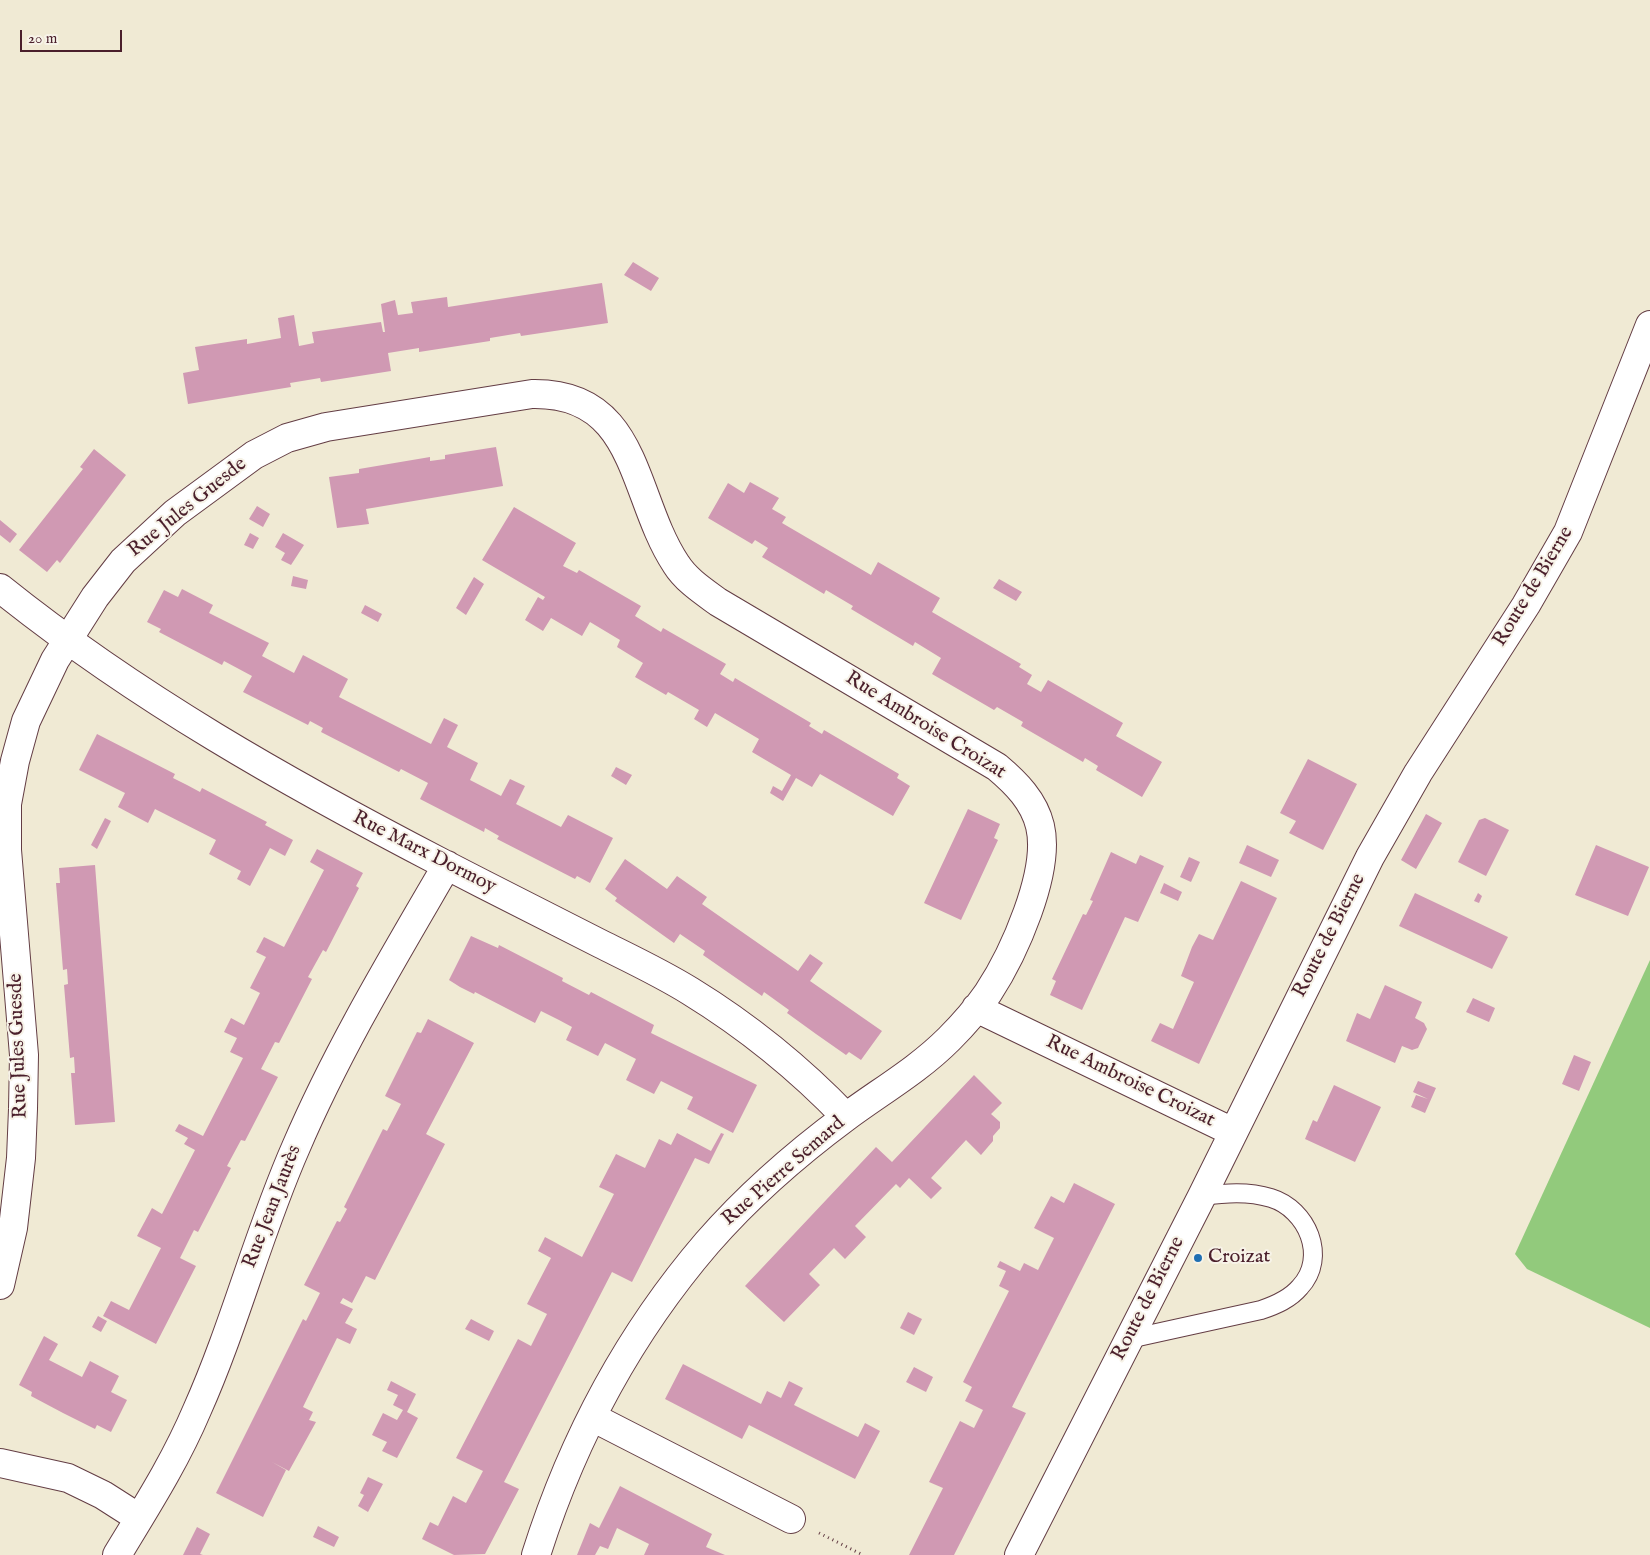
<!DOCTYPE html>
<meta charset="utf-8">
<style>
body{margin:0}
#map{position:relative;width:1650px;height:1555px;overflow:hidden;background:#f0ead4;font-family:"IM FELL English",serif}
canvas{display:block}
.scale{position:absolute;left:20px;top:30px;width:102px;height:22px;box-sizing:border-box;border:2px solid #4a1f2b;border-top:0;padding-left:6px;font-size:15px;line-height:18px;white-space:nowrap;color:#4a1f2b;-webkit-text-stroke:4px #f7f3e8;paint-order:stroke}
</style>
<div id="map">
<canvas width="1650" height="1555"></canvas>
<div class="scale">20 m</div>
</div>
<script>
const g = document.querySelector('canvas').getContext('2d');
g.lineJoin = 'round';
function fillPath(path, color) { g.fillStyle = color; g.fill(path, 'evenodd'); }
function stroke(path, color, width, dash) { g.strokeStyle = color; g.lineWidth = width; g.lineCap = dash ? 'butt' : 'round'; g.setLineDash(dash || []); g.stroke(path); }
function drawText(font, color, halo, rows, align = 'center') {
  g.font = font + ' "IM FELL English",serif'; g.lineWidth = 4; g.setLineDash([]); g.textBaseline = 'middle'; g.strokeStyle = halo; g.fillStyle = color; for (const [text, x, y, turn = 0] of rows) {
    g.save(); g.translate(x, y); g.rotate((+turn || 0) * Math.PI / 180); g.textAlign = isNaN(turn) ? turn : align; if (halo) g.strokeText(text, 0, 0); g.fillText(text, 0, 0); g.restore();
  }
}
const green = new Path2D(`
 M1650 960V1328L1527 1269 1515 1254Z`);
const building = new Path2D(`
 M633 262 659 278 651 291 624 275Z
 M602 283 608 323 521 336 520 333 490 338V341L419 352V348L388 353 391 371 321 382 320 378 290 383 291 387 188 404 183 373 199 370 195 347 247 339V344L281 338 278 318 294 315 299 346 314 343 312 332 381 322 383 332H385L381 304 395 300 398 315 413 313 411 302 447 297 448 307Z
 M496 447 503 486 366 509 369 524 337 528 329 477 359 473V469L430 457V461L445 459V455Z
 M94 449 126 475 60 563 57 560 47 572 19 550 83 469 80 467Z
 M750 482 779 498 772 509 786 517 782 523 871 575 878 562 940 598 932 612 1021 664 1019 667 1032 675 1027 684 1041 692 1048 680 1123 723 1116 736 1162 762 1142 797 1096 770 1098 766 1085 758 1083 762 1021 726 1023 722 997 707 994 710 932 674 941 658 915 642 913 646 851 609 853 606 826 590 824 594 762 557 768 548 755 540 752 544 708 518 728 483 744 493Z
 M257 506 270 514 263 527 249 519Z
 M514 507 576 543 563 566 577 573 579 570 641 606 635 616 661 632 663 628 726 664 720 674 733 682 735 678 811 723 809 726 822 734 824 730 899 774 897 778 910 786 893 816 820 774 812 787 796 778 783 801 770 793 773 786 782 791 791 775 752 752 759 739 715 713 707 727 694 719 699 710 668 692 666 695 635 677 643 663 617 647 620 640 590 622 582 636 551 618 543 631 525 620 538 597 543 600 545 597 482 560Z
 M0 520 17 534 10 543 0 535Z
 M250 533 259 538 253 549 244 545Z
 M283 533 304 545 291 565 281 560 285 553 275 547Z
 M293 576 308 580 306 589 291 586Z
 M474 577 484 584 466 615 456 608Z
 M999 579 1022 592 1016 601 993 588Z
 M182 589 213 605 209 613 269 643 262 656 294 673 303 655 335 672 348 679 339 697 431 744 444 718 458 725 447 747 478 763 470 780 501 796 510 779 525 786 516 804 561 827 568 815 613 838 590 883 577 876 575 879 497 839 499 836 485 828 484 832 420 799 428 783 401 769 399 772 321 732 323 728 310 721 308 725 243 692 252 676 224 661 222 665 159 632 161 629 147 622 164 590 178 597Z
 M365 605 382 614 378 622 361 613Z
 M97 734 175 774 173 778 187 785 200 792 202 788 267 822 265 825 293 840 285 856 270 848 250 886 237 879 241 871 209 854 216 840 155 809 148 823 118 807 125 793 79 770Z
 M1308 759 1357 784 1323 850 1289 833 1296 821 1280 813Z
 M616 767 632 775 626 785 611 776Z
 M968 809 1000 824 994 838 998 840 961 920 924 903Z
 M1426 814 1442 823 1416 869 1401 860Z
 M105 818 111 821 97 849 91 845Z
 M1485 818 1509 830 1486 876 1458 862 1479 820Z
 M1247 845 1279 860 1271 877 1239 863Z
 M1596 845 1649 867 1628 916 1575 895Z
 M317 849 363 873 356 886 359 888 326 952 323 950 308 977 312 979 279 1043 275 1042 261 1069 278 1077 245 1141 241 1140 227 1166 231 1168 198 1232 194 1230 180 1258 196 1266 156 1344 103 1316 111 1301 129 1310 161 1248 137 1236 152 1208 162 1214 195 1150 184 1144 188 1138 175 1131 179 1124 203 1136 243 1058 230 1052 237 1038 224 1032 231 1018 244 1025 260 993 250 988 266 957 256 952 264 937 284 947 324 870 310 862Z
 M1111 852 1136 864 1140 855 1164 866 1138 922 1125 917 1082 1010 1050 995 1056 981 1052 979 1083 914 1086 915 1093 901 1090 900Z
 M1189 857 1200 862 1191 882 1180 877Z
 M625 859 667 889 677 876 707 897 702 904 798 971 810 954 823 963 810 981 882 1031 861 1060 849 1052 846 1055 816 1034 787 1013 789 1010 764 992 762 996 703 955 705 951 680 934 674 943 615 901 617 898 605 889Z
 M95 865 115 1122 75 1125 71 1073H75L74 1057 70 1058 64 985 68 984 67 969 63 970 56 883H60L59 868Z
 M1241 881 1277 898 1199 1064 1151 1041 1160 1023 1173 1029 1194 982 1181 976 1192 947 1199 934 1213 940Z
 M1164 883 1182 892 1178 901 1160 893Z
 M1415 893 1508 937 1492 969 1399 926Z
 M1478 893 1482 896 1479 903 1474 901Z
 M471 936 498 948 499 945 563 978 562 981 589 995 591 992 654 1025 651 1033 757 1085 733 1133 687 1109 693 1097 661 1081 654 1094 626 1080 636 1059 605 1043 598 1056 566 1040 572 1027 559 1020 541 1011 535 1023 475 992 474 994 460 987 449 980Z
 M1385 985 1422 1002 1415 1018 1424 1023 1427 1029 1418 1048 1412 1050 1402 1046 1395 1063 1346 1041 1357 1013 1370 1019Z
 M1473 998 1495 1008 1489 1022 1466 1012Z
 M428 1019 474 1043 426 1134 445 1144 375 1280 366 1276 352 1303 343 1298 340 1303 353 1309 345 1323 357 1329 350 1344 337 1338 303 1407 313 1412 309 1420 316 1422 289 1471 272 1462 286 1470 263 1517 216 1493 303 1319 306 1321 320 1293 304 1285 337 1221 340 1222 347 1209 344 1207 383 1129 387 1131 401 1104 385 1096 417 1032 421 1033Z
 M1574 1055 1591 1062 1579 1091 1562 1084Z
 M974 1075 1002 1103 991 1114 1000 1122V1128L993 1136V1141L981 1155 966 1140 931 1178 942 1188 931 1199 909 1178 900 1188 896 1184 855 1226 866 1237 845 1259 834 1248 809 1274 820 1285 784 1322 745 1286 876 1147 892 1162Z
 M1418 1081 1436 1088 1425 1113 1411 1107 1416 1095 1428 1099 1413 1092Z
 M1334 1085 1381 1107 1355 1162 1305 1139 1313 1120 1317 1122Z
 M677 1133 711 1151 721 1133 724 1134 709 1164 695 1158 632 1282 612 1272 504 1482 519 1489 485 1554 454 1555 422 1539 430 1522 438 1526 453 1496 466 1503 483 1471 456 1458 518 1339 531 1346 547 1314 527 1304 551 1258 538 1251 545 1237 582 1257 614 1194 599 1187 616 1154 645 1168 659 1139 671 1145Z
 M1074 1183 1115 1204 1012 1407 1026 1413 954 1555H909L943 1488 929 1482 960 1421 974 1428 983 1410 965 1401 972 1387 963 1382 1009 1291 999 1286 1006 1271 997 1267 1000 1261 1020 1271 1024 1263 1038 1270 1054 1238 1034 1228 1051 1196 1064 1203Z
 M908 1312 922 1319 914 1335 900 1328Z
 M98 1316 107 1321 101 1332 92 1327Z
 M471 1319 494 1331 489 1341 465 1329Z
 M44 1336 58 1344 49 1360 82 1377 90 1361 119 1376 111 1392 127 1400 111 1432 97 1425 95 1429 63 1413 31 1396 32 1392 19 1385Z
 M683 1364 761 1404 767 1391 781 1398 789 1381 803 1388 794 1405 858 1437 865 1423 880 1431 855 1479 749 1425 742 1439 665 1399Z
 M914 1367 933 1377 926 1392 906 1382Z
 M391 1381 416 1394 407 1412 418 1418 397 1458 382 1451 387 1442 372 1435 383 1413 397 1420 403 1410 393 1405 398 1395 387 1390Z
 M368 1477 383 1484 368 1512 358 1506 364 1495 360 1493Z
 M620 1486 712 1534 706 1547 725 1555H644L649 1544 617 1528 608 1549 600 1546 595 1555H577L590 1523 599 1528Z
 M318 1526 339 1537 334 1547 313 1537Z
 M197 1527 210 1534 200 1554 203 1555H183Z`);
const path = new Path2D(`
 M819 1533 863 1555`);
const service = new Path2D(`
 M1129 1339 1261 1310C1276 1305 1290 1299 1300 1287 1328 1257 1307 1209 1271 1198 1248 1191 1225 1193 1202 1196`);
const minor = new Path2D(`
 M0 588C137 698 288 783 444 864 496 891 548 917 601 944 631 959 661 973 690 991 747 1026 799 1068 846 1117
 M976 1008 1233 1132
 M0 1285 13 1228 21 1158 23 1109 24 1055 7 850V804L15 761 26 721 55 660 95 597 123 561 175 513 254 455 287 438 326 427 532 394C639 392 631 496 676 564 686 580 703 591 718 602L997 767C1016 783 1034 801 1040 826 1051 872 1013 955 988 993 977 1009 963 1025 949 1039 918 1070 881 1091 846 1117 796 1154 748 1196 707 1243 629 1334 572 1441 536 1555
 M592 1417 791 1519
 M0 1463 68 1478 103 1495 139 1518
 M117 1555C146 1507 175 1462 197 1410 235 1325 258 1233 296 1147 338 1049 393 958 447 865
 M1019 1555 1202 1196 1370 857 1418 773 1526 605 1568 532 1650 325`);
const markers = [
 [1198,1258,5,"#1f6fb2"]
];
const streetNames = [
 ["Rue Jules Guesde",188,508,-39],
 ["Route de Bierne",1534,587,-59],
 ["Rue Ambroise Croizat",925,726,32],
 ["Rue Marx Dormoy",424,853,27],
 ["Route de Bierne",1330,936,-63],
 ["Rue Jules Guesde",19,1046,-92],
 ["Rue Ambroise Croizat",1130,1082,26],
 ["Rue Pierre Semard",784,1172,-41],
 ["Rue Jean Jaurès",273,1207,-69],
 ["Route de Bierne",1149,1299,-63]
];
const poiNames = [
 ["Croizat",1208,1258]
];
fillPath(green, '#92ca7c');
fillPath(building, '#d099b3');
stroke(service, '#633d44', 20);
stroke(minor, '#633d44', 30);
stroke(path, '#633d44', 3, [1, 4]);
stroke(service, '#fff', 18);
stroke(minor, '#fff', 28);
for (const [x, y, r, color] of markers) { const dot = new Path2D(); dot.arc(x, y, r, 0, 2 * Math.PI); g.fillStyle = color; g.fill(dot); stroke(dot, '#f7f3e8', 2); }
drawText('20px', '#4a1f2b', '#f7f3e8', streetNames);
drawText('20px', '#4a1f2b', '#f7f3e8', poiNames, 'left');
</script>
